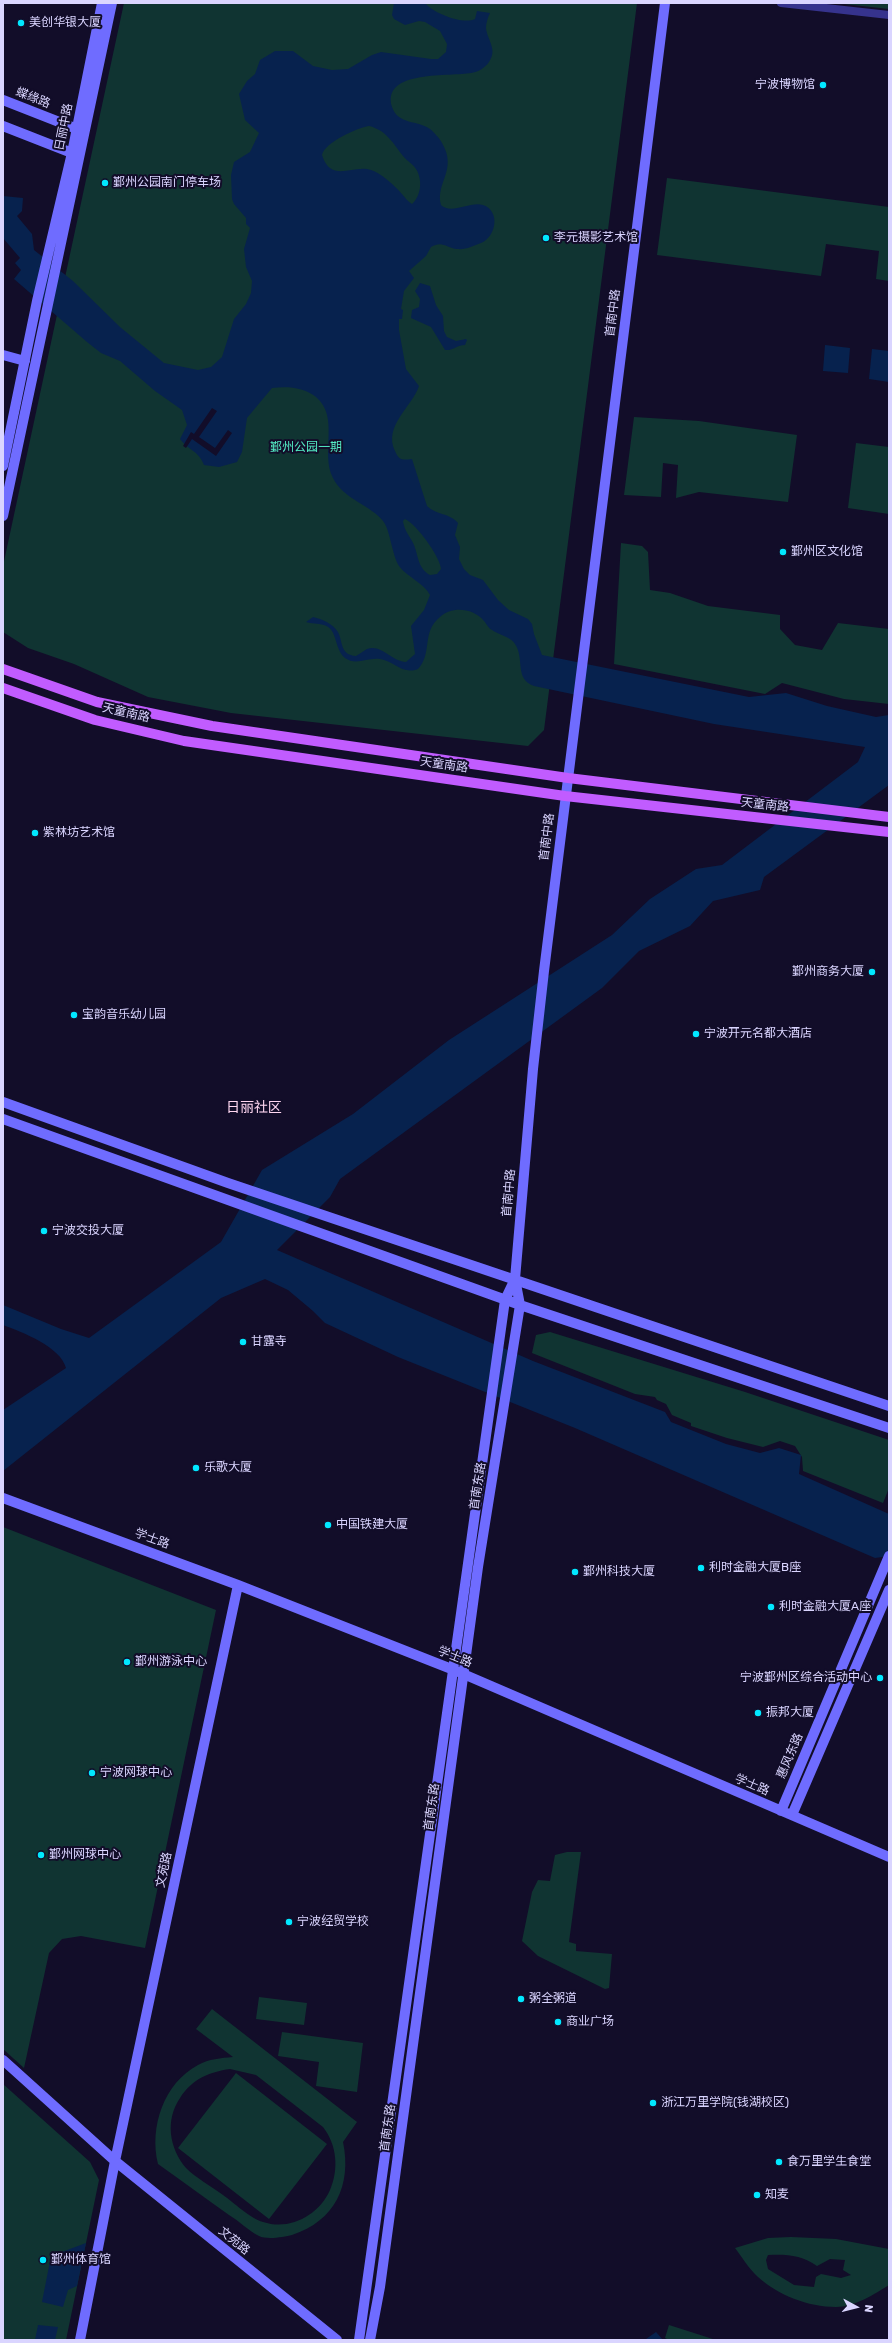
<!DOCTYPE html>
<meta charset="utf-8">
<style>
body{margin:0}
#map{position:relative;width:892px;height:2343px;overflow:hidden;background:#120d29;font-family:Rubik,sans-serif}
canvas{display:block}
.frame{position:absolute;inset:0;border:4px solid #dad5ff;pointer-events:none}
.north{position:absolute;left:836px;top:2287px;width:40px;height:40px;-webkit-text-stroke:3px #120d29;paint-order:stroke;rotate:97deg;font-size:11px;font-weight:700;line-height:16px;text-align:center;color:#dad5ff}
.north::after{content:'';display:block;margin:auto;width:14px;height:18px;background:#dad5ff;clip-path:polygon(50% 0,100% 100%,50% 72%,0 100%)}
</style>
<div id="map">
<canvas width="892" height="2343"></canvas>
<div class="frame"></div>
<div class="north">N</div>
</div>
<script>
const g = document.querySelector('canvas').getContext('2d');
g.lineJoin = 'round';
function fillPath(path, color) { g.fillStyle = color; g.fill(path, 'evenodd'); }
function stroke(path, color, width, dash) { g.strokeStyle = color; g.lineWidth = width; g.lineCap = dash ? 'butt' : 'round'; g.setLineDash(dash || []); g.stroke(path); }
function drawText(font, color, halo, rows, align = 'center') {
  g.font = font + ' Rubik,"Noto Sans SC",sans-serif'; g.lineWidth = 4; g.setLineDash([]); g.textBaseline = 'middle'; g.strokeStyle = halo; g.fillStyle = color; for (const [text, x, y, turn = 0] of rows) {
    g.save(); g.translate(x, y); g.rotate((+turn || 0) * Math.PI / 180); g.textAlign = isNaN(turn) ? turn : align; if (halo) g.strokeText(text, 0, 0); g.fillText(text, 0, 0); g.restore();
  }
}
const green = new Path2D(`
 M124 3H637L544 730 528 746 231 713 148 697 74 664 28 648 3 632V566Z
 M835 3H889V9Z
 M667 178 889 207V281L876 279 879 251 826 244 821 276 657 255Z
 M634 417 699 421 797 435 788 502 699 492 676 498 678 465 663 463 661 497 624 495Z
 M856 443 889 447V514L848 508Z
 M621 543 642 546 648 552 650 590 670 593 708 606 780 615V629L795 645 822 650 838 623 889 629V704L844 699 782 683 765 694 614 664Z
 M550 1332 745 1392 889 1440V1488L883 1503 803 1471 802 1457 795 1446 780 1441 763 1447 727 1438 691 1426V1423L672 1415 666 1404 657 1400 655 1397 635 1394 532 1353 536 1335Z
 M3 1527 216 1610 145 1948 81 1936 62 1939 49 1953 24 2068 3 2049Z
 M567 1852H581L569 1942 576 1944V1951L612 1954 609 1988 605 1989 538 1956 522 1941 532 1892 538 1880 550 1881 555 1855Z
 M259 1997 307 2003 304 2025 256 2019Z
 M212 2009 357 2122 343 2142C352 2185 335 2221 292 2235 284 2237 267 2240 259 2236 249 2231 239 2221 229 2215 205 2198 182 2181 158 2164 149 2127 164 2083 198 2065 209 2059 221 2058 233 2057L196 2029ZM230 2069 256 2075 323 2127C337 2145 339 2169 330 2190 319 2215 290 2231 263 2222 251 2219 233 2202 223 2195 211 2186 196 2178 186 2168 169 2148 165 2120 180 2098 192 2079 209 2072 230 2069Z
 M282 2032 363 2043 357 2092 316 2086 319 2062 278 2056Z
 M236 2073 327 2144 269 2219 178 2148Z
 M3 2084 90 2162 99 2180 66 2340H3Z
 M791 2237 836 2239 889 2249V2285C875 2294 854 2307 836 2307 808 2307 778 2295 758 2277 749 2269 742 2257 735 2248L768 2238ZM768 2255C786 2254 802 2255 817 2266L830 2259 845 2260 843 2270 851 2275 841 2278 821 2274 816 2277 814 2287 794 2285 768 2269 766 2260Z
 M669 2325 716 2340H669L665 2338Z`);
const water = new Path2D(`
 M394 3H425C433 13 463 25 475 19L477 11 490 13C488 17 486 23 486 28 487 40 498 49 489 62 485 68 478 72 471 73 452 77 381 69 392 107 398 125 418 120 430 129 434 132 440 139 442 143 458 170 435 183 441 205 451 215 470 201 483 205 501 211 496 237 481 243 473 246 466 250 457 249 447 248 442 240 431 247L426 256 409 271 414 278 404 291 401 309 403 310 402 319H399V330L406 369 419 386C412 407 383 426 395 451 399 461 403 460 412 459L427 506C436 515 450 513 458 523L455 535 460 547 459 559 464 569 470 575 483 580 498 600 509 610 528 619 532 624 534 634 542 655 749 697 786 693 827 706 876 717 889 715V785L764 877 760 890 713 901 690 926 639 951 602 988 340 1179 330 1197 277 1250 533 1361 665 1412 671 1422 726 1444 760 1453 779 1448 801 1455 799 1474 889 1514V1556L875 1558 575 1428 398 1357 325 1323 313 1311 288 1290 265 1279 221 1298 3 1471V1410L66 1368C61 1347 22 1332 3 1325V1305L61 1329 89 1338 221 1242 262 1170 353 1114 449 1040 612 935 650 899 696 869 722 865 858 762 865 747 714 724 534 686C514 679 525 659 515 644 511 637 499 635 492 630 488 628 487 624 484 621 473 608 452 606 440 617 421 632 433 653 418 669 402 675 394 661 380 659 368 657 356 666 345 658 334 649 338 629 324 625 318 623 311 624 306 622L313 617C322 619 333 624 338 632 343 642 340 655 356 656 360 654 363 651 367 649 382 644 392 662 406 662L415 654 411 626 424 610 430 595C424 583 407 577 399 566 392 555 390 529 383 521 372 506 343 499 333 478 320 453 340 417 316 397 304 387 287 386 272 388L247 418 242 452 237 462 219 467 204 465C198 450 189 451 180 439L187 425 182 410 155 391 120 361 101 353 87 342 14 279 21 270 15 263 20 258 3 238V196L23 198 22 211 17 216 32 234 34 250 73 281 120 327 164 363 198 370 211 367 222 357 234 319 246 304 251 293 252 281 246 267 244 249 250 228 246 224V218L234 204 232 199 231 175 234 162 250 152 259 133 245 120 239 94 247 81 255 74 260 60 275 51H293L313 66 332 70 348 69 372 55 381 52 431 59H438L446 52 447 44 440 31 425 22 419 21 405 25 394 19 392 15ZM369 126C386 130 393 143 403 156 407 161 413 164 416 169 423 180 421 196 412 204 407 201 405 197 401 193 394 185 381 173 371 170 353 164 331 184 322 155 325 142 357 128 369 126ZM405 519C416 524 440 556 441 569L437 574 430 575C416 567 419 553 412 541 408 534 404 529 403 521Z
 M420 283 430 286 436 305 443 316 444 331 447 337 456 341 466 339 467 340 465 345C457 345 453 351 445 350L431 327 411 318 412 310 419 307 420 299 415 291Z
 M825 345 850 348 848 373 823 371Z
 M872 349 889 351V382L869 379Z
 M86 2243 77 2286 68 2290 63 2307 42 2302 51 2256Z
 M38 2325 58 2327 55 2340H35Z
 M656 2332 663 2340H644L646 2339Z`);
const pier = new Path2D(`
 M212 408 217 411 199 437 215 448 228 430 232 433 216 456 192 439 186 448 183 446 191 432 194 434Z`);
const street = new Path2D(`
 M781 3 889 15`);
const secondary = new Path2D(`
 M3 100 77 129
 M3 126 72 153
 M3 355 25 361
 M3 466 37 301 72 153 102 3
 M3 516 112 3
 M3 1102 228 1183 889 1406
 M3 1119 520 1305 889 1428
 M3 1498 238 1585 454 1670 889 1857
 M238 1585 115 2161 337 2340
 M781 1811 889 1556
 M792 1815 889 1590
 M3 2060 115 2161 80 2340
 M359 2340 505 1300 515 1279 533 1069 544 971 665 3
 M370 2340 380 2287 478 1567 520 1305 515 1279`);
const primary = new Path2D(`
 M3 669 97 702 212 726 568 778 889 817
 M3 688 95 720 184 741 565 796 889 832`);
const markers = [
 [21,23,4,"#01e8ff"],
 [823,85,4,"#01e8ff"],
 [105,183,4,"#01e8ff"],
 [546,238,4,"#01e8ff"],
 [783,552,4,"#01e8ff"],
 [35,833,4,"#01e8ff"],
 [872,972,4,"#01e8ff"],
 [74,1015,4,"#01e8ff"],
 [696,1034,4,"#01e8ff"],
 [44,1231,4,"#01e8ff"],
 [243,1342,4,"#01e8ff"],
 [196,1468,4,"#01e8ff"],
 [328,1525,4,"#01e8ff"],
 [701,1568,4,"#01e8ff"],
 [575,1572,4,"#01e8ff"],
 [771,1607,4,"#01e8ff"],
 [127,1662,4,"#01e8ff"],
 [880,1678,4,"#01e8ff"],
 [758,1713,4,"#01e8ff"],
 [92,1773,4,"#01e8ff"],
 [41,1855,4,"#01e8ff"],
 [289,1922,4,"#01e8ff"],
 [521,1999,4,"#01e8ff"],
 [558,2022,4,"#01e8ff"],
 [653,2103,4,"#01e8ff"],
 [779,2162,4,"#01e8ff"],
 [757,2195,4,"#01e8ff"],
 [43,2260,4,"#01e8ff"]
];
const poiNames = [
 ["美创华银大厦",29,23],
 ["宁波博物馆",815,85,"right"],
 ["鄞州公园南门停车场",113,183],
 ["李元摄影艺术馆",554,238],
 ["鄞州区文化馆",791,552],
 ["紫林坊艺术馆",43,833],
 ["鄞州商务大厦",864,972,"right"],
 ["宝韵音乐幼儿园",82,1015],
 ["宁波开元名都大酒店",704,1034],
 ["宁波交投大厦",52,1231],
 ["甘露寺",251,1342],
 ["乐歌大厦",204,1468],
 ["中国铁建大厦",336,1525],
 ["利时金融大厦B座",709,1568],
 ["鄞州科技大厦",583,1572],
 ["利时金融大厦A座",779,1607],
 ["鄞州游泳中心",135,1662],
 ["宁波鄞州区综合活动中心",872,1678,"right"],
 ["振邦大厦",766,1713],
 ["宁波网球中心",100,1773],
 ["鄞州网球中心",49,1855],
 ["宁波经贸学校",297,1922],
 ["粥全粥道",529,1999],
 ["商业广场",566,2022],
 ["浙江万里学院(钱湖校区)",661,2103],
 ["食万里学生食堂",787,2162],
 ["知麦",765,2195],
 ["鄞州体育馆",51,2260]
];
const streetNames = [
 ["蝶缘路",33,98,21],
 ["日丽中路",64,127,-79],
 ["首南中路",613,313,-83],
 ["天童南路",126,713,13],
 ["天童南路",444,765,8],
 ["天童南路",765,805,6],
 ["首南中路",547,837,-83],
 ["首南中路",509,1193,-85],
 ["首南东路",478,1486,-81],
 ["学士路",152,1539,20],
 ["学士路",455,1657,22],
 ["惠风东路",790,1756,-67],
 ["学士路",752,1785,23],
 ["首南东路",432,1807,-82],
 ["文苑路",164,1870,-78],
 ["首南东路",388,2128,-82],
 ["文苑路",234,2241,39]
];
const parkNames = [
 ["鄞州公园一期",306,448]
];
const quarterNames = [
 ["日丽社区",254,1108]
];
fillPath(green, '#103432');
fillPath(water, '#07224e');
fillPath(pier, '#120d29');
stroke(street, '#36338d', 8);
stroke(secondary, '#6f6cff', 10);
stroke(primary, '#c15cff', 10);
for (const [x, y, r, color] of markers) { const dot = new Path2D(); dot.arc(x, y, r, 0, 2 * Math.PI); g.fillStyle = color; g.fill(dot); stroke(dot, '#120d29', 1.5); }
drawText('12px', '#dad5ff', '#120d29', poiNames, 'left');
drawText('12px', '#dad5ff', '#120d29', streetNames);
drawText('12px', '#54ecc5', '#120d29', parkNames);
drawText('14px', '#ffd7f1', '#120d29', quarterNames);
</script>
